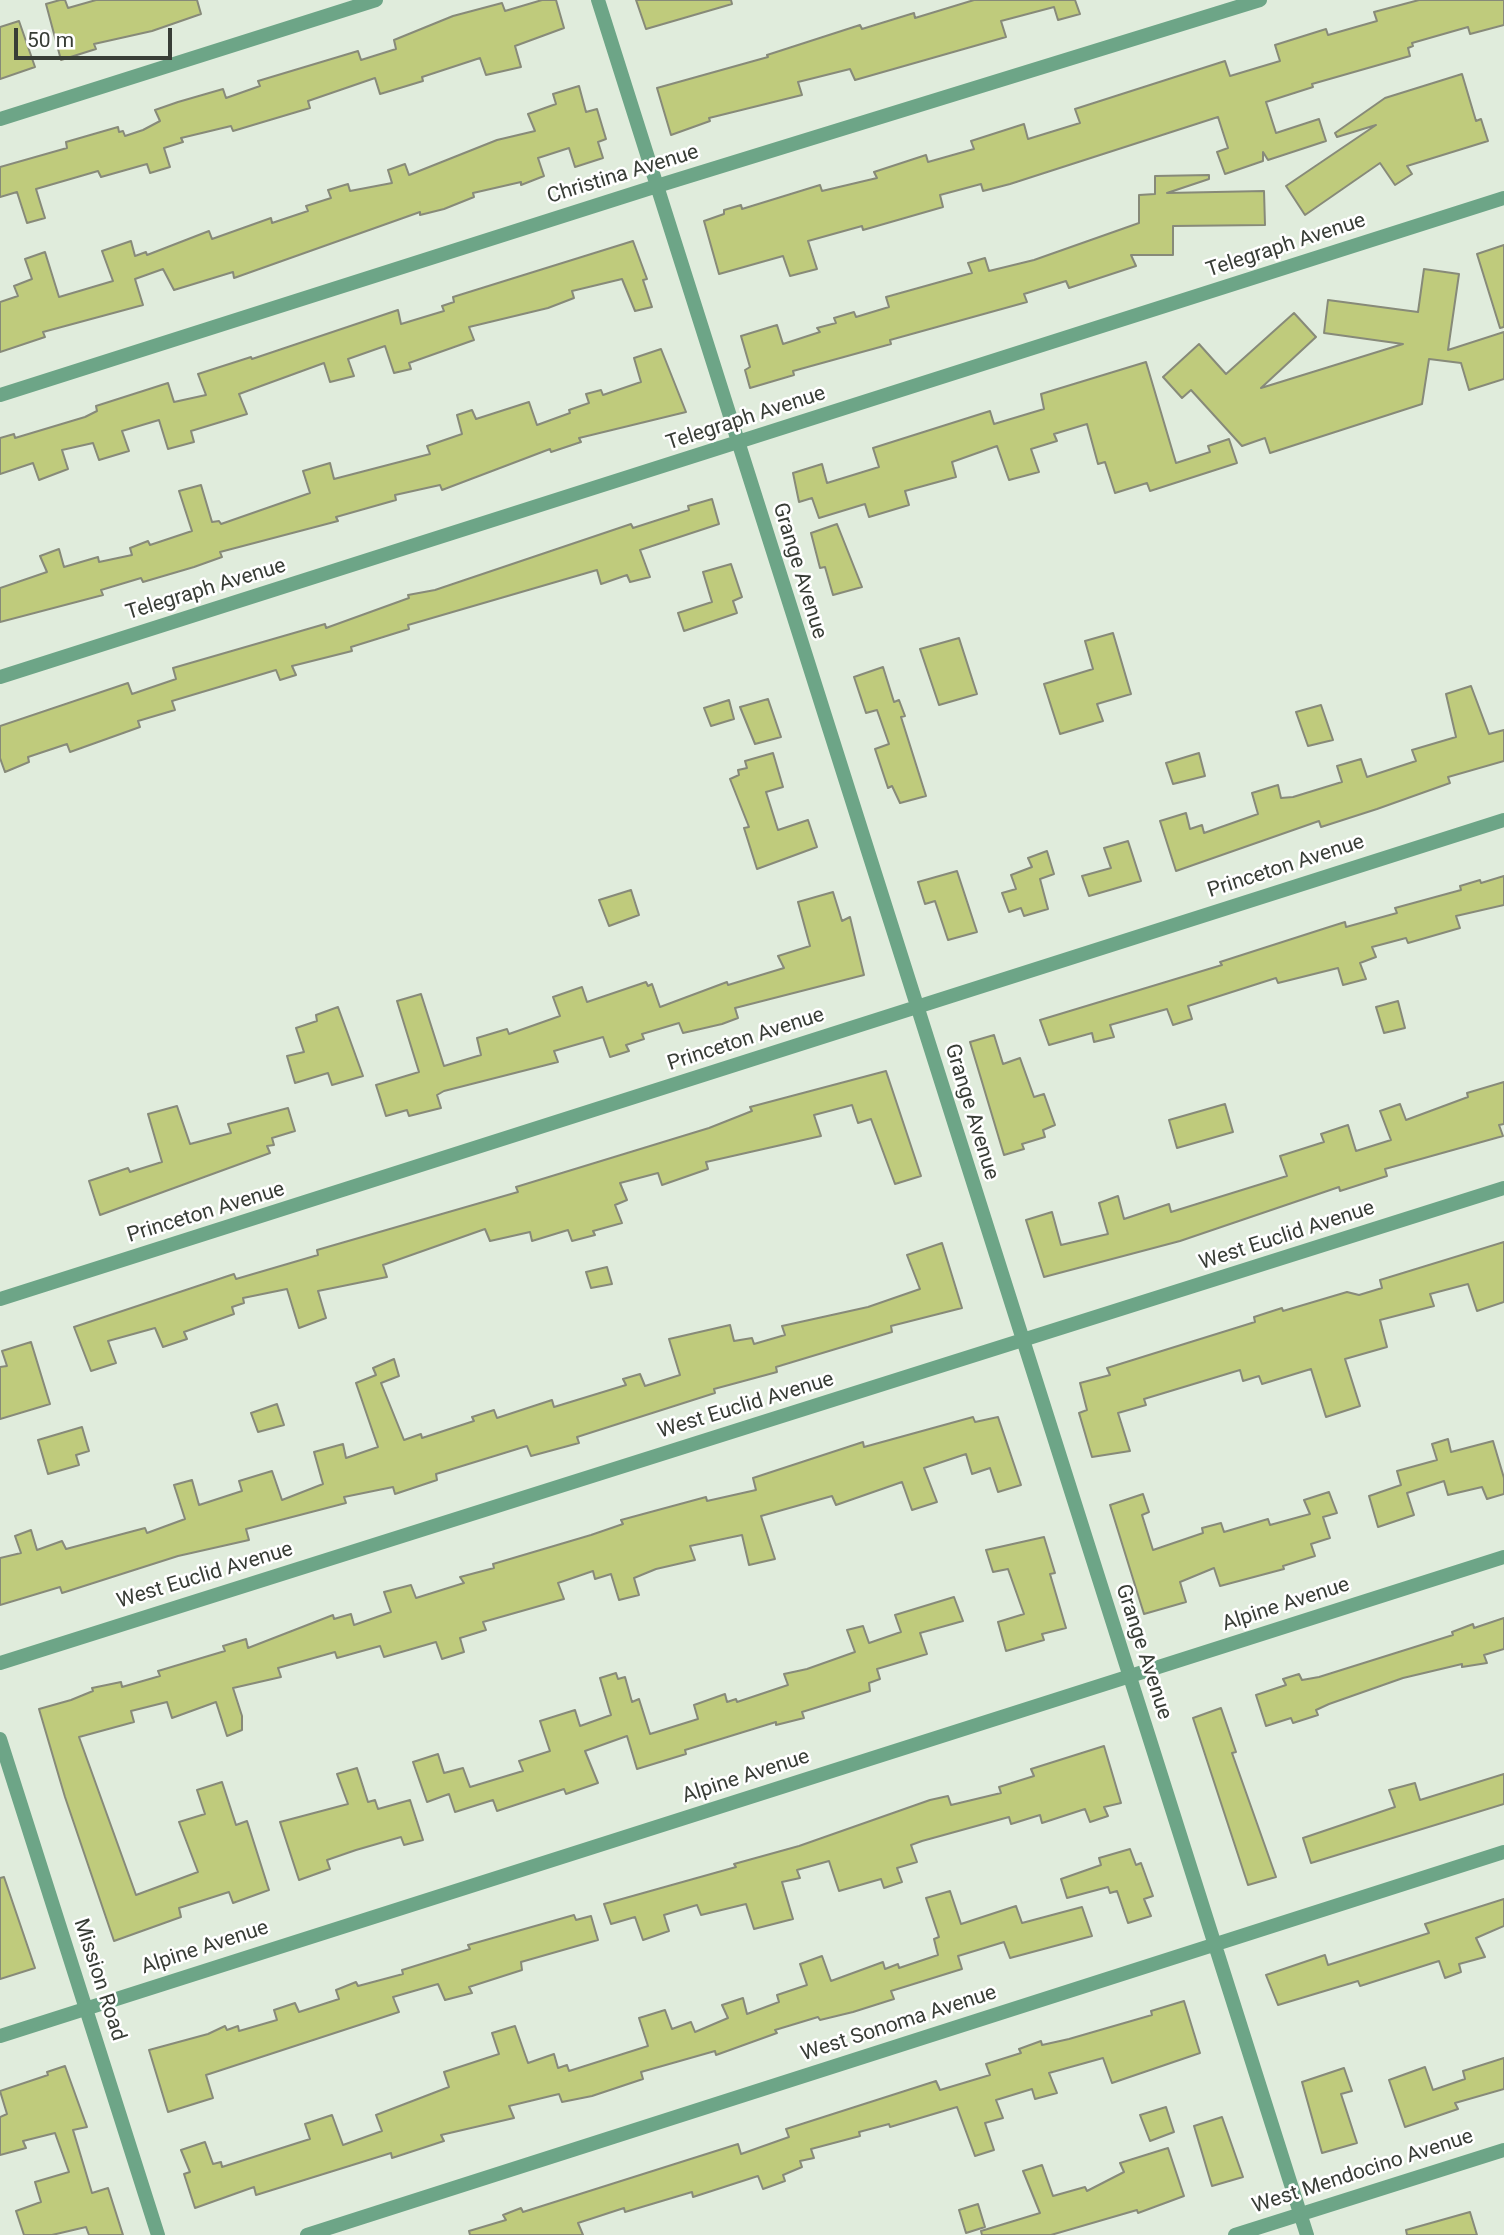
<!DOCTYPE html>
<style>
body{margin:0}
#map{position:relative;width:1504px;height:2235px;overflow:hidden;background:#e0ecdc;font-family:Roboto,sans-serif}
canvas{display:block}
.scale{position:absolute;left:14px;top:28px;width:158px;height:32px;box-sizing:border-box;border:4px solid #383d36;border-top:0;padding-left:9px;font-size:21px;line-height:24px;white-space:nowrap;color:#383d36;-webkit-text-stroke:5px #fff;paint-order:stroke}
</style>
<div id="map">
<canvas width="1504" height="2235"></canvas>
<div class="scale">50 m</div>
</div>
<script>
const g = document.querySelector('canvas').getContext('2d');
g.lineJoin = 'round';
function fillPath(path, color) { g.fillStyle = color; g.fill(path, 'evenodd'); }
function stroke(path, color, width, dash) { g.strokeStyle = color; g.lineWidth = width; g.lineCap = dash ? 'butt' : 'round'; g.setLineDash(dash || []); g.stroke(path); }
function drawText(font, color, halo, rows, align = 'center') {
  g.font = font + ' Roboto,sans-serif'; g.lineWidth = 5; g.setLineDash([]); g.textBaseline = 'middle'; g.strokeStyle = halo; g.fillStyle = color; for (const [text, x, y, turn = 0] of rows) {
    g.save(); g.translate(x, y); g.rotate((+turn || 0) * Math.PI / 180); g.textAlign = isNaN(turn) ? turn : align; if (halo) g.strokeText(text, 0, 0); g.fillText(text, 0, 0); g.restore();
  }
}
const building = new Path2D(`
 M60 0H65L68 8 96 0H197L201 14 152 31 94 44 96 49 61 60 46 4Z
 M542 0H556L564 28 515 46 521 67 486 75 480 58 422 77 423 81 380 94 375 78 308 101 310 108 253 125 233 131 231 126 181 138 183 142 164 148 170 167 150 173 147 164 101 177 98 171 36 189 45 218 27 223 17 192 0 197V167L67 148 66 142 118 127 119 132 123 131 125 136 143 130 160 121 155 110 178 102 223 89 226 98 260 86 258 81 358 51 361 60 396 49 394 40 453 16 502 3 505 11Z
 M636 0H731L732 4 646 29Z
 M974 0H1075L1080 14 1058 20 1054 7 1001 21 1006 37 855 80 850 69 798 82 802 95 709 118 710 121 671 135 657 88 768 57 767 55 860 25 862 29 914 13 915 18Z
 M1419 0H1504V25L1470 34 1468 27 1412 43 1413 46 1408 48 1410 56 1312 84 1313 87 1266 102 1276 133 1319 119 1326 141 1268 160 1263 152V161L1225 174 1217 152 1228 148 1218 117 1010 184 983 191 981 184 940 195 943 207 863 230 862 226 808 241 817 269 790 276 783 256 719 274 704 221 724 214V210L741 205 742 209 820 185 822 191 877 178 874 172 926 155 928 162 974 149 971 141 1024 124 1028 139 1080 123 1075 109 1225 61 1230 76 1280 61 1275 45 1326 29 1328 35 1377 21 1374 12Z
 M19 21 35 67 0 79V27Z
 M1462 74 1476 121 1481 119 1488 141 1407 166 1412 174 1395 185 1380 163 1305 215 1286 186 1376 125 1337 137 1335 133 1385 98Z
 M579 86 586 112 597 109 606 139 598 142 603 158 575 167 569 148 538 158 544 176 521 185V182L473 193 474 197 444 209 420 215V212L234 278 233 272 174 290 163 269 135 279 143 305 43 332 45 337 0 352V302L18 296 14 286 32 279 25 259 45 252 59 297 113 281 102 251 131 241 135 256 146 252 147 255 209 231 212 239 271 218 272 223 308 211 306 206 331 198 328 190 348 184 350 191 392 183 388 170 405 164 409 175 497 140 535 131 528 114 556 104 553 94Z
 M1209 175V179L1167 193 1264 191 1265 225 1173 226V255H1131L1136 266 1069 288 1066 281 1024 294 1027 302 890 340 891 344 793 371 794 375 750 388 745 370 750 367 741 336 777 325 783 344 820 332 817 328 836 323 834 318 854 312 856 317 889 307 886 297 972 273 968 263 985 258 989 271 1034 260 1139 223V195L1155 194V176Z
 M633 241 647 279 643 280 652 307 635 311 622 279 572 291 574 298 548 308 469 327 474 340 409 363 411 369 394 373 385 346 348 359 354 376 330 382 324 363 239 394 247 414 191 431 194 442 168 449 159 420 122 431 129 451 99 460 93 443 62 450 68 469 39 480 33 463 0 474V438L14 434 15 438 85 417 97 411 96 406 168 383 174 402 206 395 198 374 251 357 252 359 398 310 401 324 444 311 442 306 454 302 453 297Z
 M1504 245V327L1500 328 1477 254Z
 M1424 269 1459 274 1448 350 1504 332V379L1469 390 1461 363 1429 359 1422 404 1270 453 1265 438 1242 446 1191 390 1182 398 1163 377 1199 344 1226 374 1294 313 1316 337 1261 388 1403 344 1324 333 1328 300 1418 312Z
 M661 349 686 412 579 438 581 442 551 452 550 449 442 490 440 485 395 495 396 500 336 517 338 521 220 552 222 557 194 567 143 582 141 578 101 590 103 595 0 622V588L47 572 40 556 59 549 64 567 98 557 99 562 132 555 130 548 148 541 150 545 192 531 179 491 201 485 212 522 219 521 221 524 310 493 303 471 330 463 334 479 430 454 427 446 462 434 457 415 472 410 476 419 529 402 537 425 570 413 569 410 589 403 586 394 601 390 603 395 641 382 634 358Z
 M1146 362 1176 463 1210 452 1208 446 1229 439 1237 463 1150 491 1147 483 1115 493 1105 462 1098 464 1087 424 1054 434 1057 441 1031 449 1039 472 1009 480 997 446 952 462 956 477 905 491 909 505 869 517 865 504 819 518 812 498 799 502 793 473 822 464 827 483 879 467 873 448 990 411 994 424 1044 409 1041 394Z
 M712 499 719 524 640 550 650 577 630 582 627 575 601 584 597 570 408 625 409 629 351 647 352 651 292 666 296 675 280 680 276 670 172 701 175 710 138 721 140 727 70 752 67 744 28 757 29 762 5 772 0 758V726L128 683 132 694 176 679 173 668 325 624 326 628 409 598 408 595 435 590 631 524 633 528 689 510 688 506Z
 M837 524 862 587 833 595 825 567 820 568 811 533Z
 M731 564 742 597 733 601 737 613 684 631 678 613 712 602 703 572Z
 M1113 633 1131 694 1097 704 1103 721 1060 734 1044 684 1093 669 1085 641Z
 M959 638 977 694 939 705 920 649Z
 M883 667 894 702 899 700 905 716 901 717 926 796 900 803 892 786 888 788 875 749 889 744 877 710 866 713 854 677Z
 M1471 686 1489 734 1504 730V761L1448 777 1450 783 1377 809 1321 827 1319 821 1176 871 1160 821 1186 813 1190 829 1202 825 1204 833 1258 814 1252 793 1278 785 1281 798 1293 797 1342 782 1337 766 1361 759 1367 777 1416 761 1412 750 1456 737 1446 694Z
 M768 699 781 737 755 744 740 707Z
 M729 700 734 719 711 726 704 708Z
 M1321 705 1333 740 1308 746 1296 712Z
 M773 753 783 787 766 792 778 830 808 820 817 847 757 869 744 828 749 827 730 779 739 775 738 770 747 768 745 761Z
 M1199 753 1205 776 1173 784 1166 763Z
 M1128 841 1141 881 1089 896 1082 876 1111 868 1104 848Z
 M1047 851 1054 874 1040 879 1048 909 1024 916 1021 908 1009 912 1002 893 1016 889 1011 875 1032 867 1028 858Z
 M957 871 977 932 948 940 935 901 925 904 918 882Z
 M1504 876V905L1456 916 1460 928 1408 943 1406 938 1372 947 1376 957 1360 963 1366 979 1343 985 1338 968 1278 983 1276 978 1188 1006 1192 1019 1173 1025 1167 1009 1110 1025 1114 1037 1094 1042 1092 1033 1049 1045 1040 1020 1222 965 1220 962 1326 928 1345 922 1346 927 1397 913 1395 908 1461 890 1460 886 1480 880 1481 883Z
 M631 890 639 915 609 926 599 900Z
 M833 892 842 921 850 917 864 975 735 1008 738 1018 722 1024 683 1033 679 1023 642 1034 644 1039 626 1045 629 1051 610 1057 603 1037 554 1051 558 1062 444 1091 437 1095 441 1108 409 1116 407 1110 386 1116 376 1085 419 1072 397 1001 421 994 444 1066 481 1055 477 1038 507 1029 509 1034 560 1016 553 997 582 987 587 1002 646 982 648 986 652 984 660 1007 727 982 728 985 784 968 778 956 810 946 798 902Z
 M1398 1001 1405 1028 1384 1033 1376 1007Z
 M338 1007 363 1076 332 1085 328 1073 295 1083 287 1056 304 1052 296 1028 317 1021 316 1015Z
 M994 1035 1003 1064 1020 1058 1034 1097 1044 1094 1055 1125 1043 1130 1045 1137 1022 1144 1024 1149 1004 1155 970 1042Z
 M886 1071 921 1176 895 1184 871 1119 858 1123 852 1105 814 1115 821 1136 706 1162 708 1169 662 1185 658 1173 620 1183 627 1200 615 1205 622 1223 593 1231 595 1235 572 1241 568 1230 532 1241 530 1232 490 1241 485 1229 383 1265 387 1277 318 1291 326 1318 299 1328 287 1289 243 1298 244 1303 232 1307 234 1314 184 1332 187 1339 163 1347 155 1328 108 1341 116 1363 91 1371 74 1327 234 1274 236 1279 318 1255 317 1250 518 1192 516 1187 709 1128 752 1111 750 1107Z
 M1504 1082V1124L1499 1125 1503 1136 1385 1169 1387 1176 1340 1191 1339 1187 1180 1241 1044 1277 1026 1220 1052 1212 1061 1245 1108 1234 1099 1203 1118 1196 1124 1219 1169 1204 1171 1212 1287 1176 1280 1156 1324 1142 1321 1134 1348 1125 1356 1151 1391 1140 1380 1111 1400 1104 1406 1120 1468 1097 1467 1093Z
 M1225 1104 1233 1132 1177 1148 1169 1120Z
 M177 1106 190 1144 231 1133 228 1124 288 1108 295 1131 272 1138 274 1145 267 1146 270 1153 100 1215 89 1181 128 1168 130 1172 162 1162 148 1114Z
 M1504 1242V1302L1477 1311 1468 1284 1430 1294 1434 1306 1380 1320 1387 1347 1345 1359 1360 1406 1326 1417 1311 1369 1262 1384 1259 1376 1243 1381 1240 1370 1144 1399 1146 1405 1118 1413 1130 1451 1092 1457 1079 1413 1087 1410 1080 1383 1110 1375 1107 1368 1255 1322 1254 1317 1282 1308 1283 1311 1347 1292 1359 1295 1382 1288 1380 1280Z
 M942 1243 962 1308 891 1326 892 1332 776 1367 777 1372 714 1389 715 1393 577 1437 579 1443 531 1456 527 1446 436 1474 437 1480 395 1494 393 1487 344 1497 346 1503 246 1529 249 1540 178 1556 62 1593 60 1587 0 1605V1558L21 1553 15 1536 31 1530 37 1550 62 1541 66 1549 145 1528 147 1533 185 1519 174 1485 192 1480 199 1505 242 1491 239 1481 272 1471 282 1500 323 1484 314 1452 343 1444 346 1458 378 1447 356 1383 376 1375 373 1368 394 1359 399 1376 381 1383 404 1440 421 1434 422 1438 474 1421 472 1417 494 1410 497 1418 552 1400 554 1407 626 1385 623 1379 640 1374 645 1386 680 1375 669 1339 730 1325 734 1341 752 1338 754 1344 785 1335 782 1326 868 1307 920 1289 907 1255Z
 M607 1267 612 1284 591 1288 586 1272Z
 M31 1342 50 1404 0 1419V1367L7 1366 2 1351Z
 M277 1404 284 1425 258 1432 251 1413Z
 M973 1417 975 1422 998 1417 1021 1485 998 1492 990 1468 972 1474 966 1454 924 1468 937 1502 912 1510 902 1482 836 1505 832 1496 761 1516 775 1559 749 1565 742 1535 690 1546 695 1560 656 1569 634 1578 639 1595 619 1600 611 1574 595 1579 593 1571 558 1583 564 1599 483 1622 486 1630 460 1638 464 1652 442 1659 436 1642 384 1657 380 1646 337 1658 335 1652 278 1668 281 1677 233 1688 242 1716V1730L227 1736 216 1702 172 1718 167 1702 131 1711 134 1722 79 1737 136 1895 198 1872 179 1822 205 1814 197 1790 222 1782 236 1825 247 1821 269 1890 233 1903 229 1892 179 1908 181 1917 114 1941 65 1797 39 1709 71 1700 93 1691 92 1688 121 1682 122 1687 160 1676 158 1671 225 1651 223 1646 246 1639 248 1648 333 1615 334 1619 351 1614 354 1625 391 1612 384 1592 411 1585 416 1598 464 1583 460 1577 494 1568 493 1564 591 1535 623 1524 621 1520 706 1497 707 1501 756 1490 753 1478 863 1442 864 1447Z
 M82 1427 89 1451 76 1455 79 1465 48 1474 38 1440Z
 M1448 1439 1451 1452 1493 1441 1504 1478V1494L1487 1499 1482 1487 1448 1495 1444 1481 1407 1493 1414 1515 1378 1527 1369 1496 1401 1485 1397 1471 1437 1460 1432 1444Z
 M1329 1492 1337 1513 1323 1517 1330 1538 1311 1544 1315 1556 1283 1566 1284 1569 1220 1586 1214 1568 1180 1582 1186 1602 1144 1614 1110 1505 1143 1494 1149 1512 1142 1515 1153 1550 1203 1533 1202 1528 1221 1523 1224 1532 1268 1519 1270 1525 1310 1514 1304 1500Z
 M1044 1537 1055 1573 1050 1574 1066 1628 1042 1634 1044 1640 1006 1651 998 1622 1024 1614 1008 1569 993 1572 986 1550Z
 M954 1597 963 1621 920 1633 927 1654 877 1669 880 1679 869 1683 870 1691 802 1712 804 1718 776 1725V1722L685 1750 686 1754 637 1769 627 1736 585 1751 598 1783 566 1794 564 1789 497 1811 493 1800 455 1812 449 1794 427 1802 413 1762 438 1754 444 1773 463 1768 470 1787 523 1771 519 1761 550 1751 540 1721 575 1710 580 1726 611 1715 600 1678 616 1673 618 1679 625 1677 632 1702 639 1699 650 1734 698 1719 694 1705 725 1694 727 1702 736 1699 737 1702 788 1685 784 1674 807 1669 855 1652 847 1630 863 1626 869 1643 901 1632 895 1615Z
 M1504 1618V1649L1484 1655 1487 1663 1462 1667V1664L1403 1678 1329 1704 1316 1710 1318 1715 1293 1723 1291 1718 1266 1726 1256 1695 1286 1685 1283 1679 1299 1674 1302 1680 1319 1677 1453 1635 1452 1632 1473 1624 1474 1628Z
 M1221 1708 1236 1752 1232 1753 1276 1877 1248 1885 1193 1718Z
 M1104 1746 1121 1803 1104 1807 1108 1816 1090 1822 1085 1809 1042 1823 1040 1815 1011 1824 1009 1817 922 1841 911 1845 917 1862 897 1868 902 1882 884 1888 881 1879 839 1891 829 1861 797 1870 800 1878 782 1882 793 1919 754 1929 746 1904 701 1915 697 1905 664 1915 669 1931 643 1940 635 1917 611 1924 604 1904 736 1867 734 1864 799 1846 930 1800 948 1796 951 1805 1001 1793 999 1787 1034 1776 1031 1769Z
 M357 1768 368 1802 375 1800 378 1809 410 1800 423 1840 404 1845 401 1837 356 1850 327 1860 330 1869 299 1880 280 1822 348 1804 337 1774Z
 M1504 1774V1804L1311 1863 1303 1838 1395 1807 1389 1790 1415 1783 1420 1800Z
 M1130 1849 1136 1865 1141 1863 1153 1896 1144 1899 1151 1916 1128 1923 1117 1891 1110 1893 1108 1887 1067 1898 1061 1879 1101 1865 1099 1858Z
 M4 1877 35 1968 0 1979V1878Z
 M950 1891 961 1924 1016 1906 1022 1923 1082 1907 1092 1936 1010 1958 1004 1942 958 1956 962 1969 891 1991 894 1999 853 2012 820 2020 818 2017 775 2030 777 2033 716 2055 715 2051 641 2072 643 2079 592 2096 562 2102 559 2094 509 2106 514 2118 441 2135 444 2141 392 2158 391 2153 256 2195 254 2187 195 2208 184 2174 190 2172 181 2150 205 2142 213 2164 221 2162 222 2167 310 2139 305 2124 332 2115 343 2145 382 2131 376 2115 449 2087 444 2072 499 2054 492 2033 515 2026 528 2063 554 2054 558 2068 567 2065 569 2071 648 2046 639 2018 665 2010 672 2029 691 2022 695 2032 728 2018 722 2005 743 1998 747 2014 779 2002 777 1995 807 1985 800 1964 822 1956 831 1981 883 1962 885 1969 898 1964 899 1968 938 1955 934 1939 939 1937 926 1898Z
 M1504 1899V1926L1476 1938 1485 1957 1459 1964 1461 1972 1445 1978 1439 1961 1360 1986 1358 1981 1278 2005 1266 1975 1325 1955 1328 1965 1429 1933 1425 1924Z
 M574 1915 576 1920 591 1916 598 1940 521 1962 522 1970 469 1987 472 1993 445 2000 438 1984 393 1997 399 2012 206 2075 213 2098 168 2112 149 2050 208 2034 225 2026 227 2030 238 2026 239 2031 277 2020 274 2010 295 2003 299 2012 339 1999 336 1990 356 1982 358 1986 403 1974 402 1970 470 1949 468 1945Z
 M1184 2001 1200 2053 1112 2083 1103 2058 1049 2073 1057 2093 1035 2099 1032 2089 996 2100 1003 2118 985 2123 994 2150 975 2156 957 2107 890 2127 889 2124 859 2132 860 2136 811 2149 814 2158 800 2161 802 2167 783 2175 785 2181 763 2189 758 2176 693 2197 692 2192 625 2212 624 2208 578 2223 583 2235H470L469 2231 506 2220 503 2215 521 2208 523 2212 738 2144 741 2154 789 2137 786 2129 936 2081 940 2090 990 2075 986 2064 1021 2053 1019 2049 1041 2041 1042 2045 1069 2039 1152 2015 1151 2011Z
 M1504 2058V2089L1455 2103 1458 2109 1405 2127 1389 2080 1425 2067 1433 2090 1465 2079 1463 2071Z
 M65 2066 87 2127 73 2130 92 2193 108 2188 123 2235H89L86 2227 52 2235H24L16 2211 41 2202 35 2182 69 2172 55 2133 23 2141 26 2148 0 2155V2117L7 2114 0 2091 48 2075 47 2072Z
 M1344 2068 1352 2091 1341 2094 1357 2143 1322 2153 1302 2082Z
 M1166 2107 1174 2132 1150 2141 1140 2115Z
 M1222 2117 1243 2177 1212 2186 1194 2126Z
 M1168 2148 1184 2196 1138 2213 1137 2210 1051 2235H982L981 2231 1040 2213 1023 2171 1042 2165 1053 2196 1085 2187 1087 2191 1124 2172 1120 2163Z
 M978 2204 985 2227 966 2233 959 2210Z
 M1470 2212 1477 2235H1407L1406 2230Z`);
const minor = new Path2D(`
 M598 0 1307 2235
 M0 119 376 0
 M0 395 657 186 1260 0
 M0 677 1504 198
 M0 1299 1504 820
 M0 1663 1504 1188
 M0 1739 158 2235
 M307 2235 1504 1852
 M1235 2235 1504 2150`);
const tertiary = new Path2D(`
 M0 2036 1504 1557`);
const streetNames = [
 ["Christina Avenue",623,175,-17],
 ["Telegraph Avenue",1286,246,-18],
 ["Telegraph Avenue",746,419,-18],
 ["Grange Avenue",799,571,73],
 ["Telegraph Avenue",206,590,-17],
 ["Princeton Avenue",1286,867,-18],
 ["Princeton Avenue",746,1040,-18],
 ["Grange Avenue",971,1112,73],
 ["Princeton Avenue",206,1213,-17],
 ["West Euclid Avenue",1287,1236,-18],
 ["West Euclid Avenue",746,1406,-17],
 ["West Euclid Avenue",205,1576,-17],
 ["Alpine Avenue",1286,1605,-18],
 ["Grange Avenue",1143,1652,72],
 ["Alpine Avenue",746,1777,-18],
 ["Alpine Avenue",205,1948,-18],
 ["Mission Road",99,1980,72],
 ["West Sonoma Avenue",899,2024,-18],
 ["West Mendocino Avenue",1363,2172,-18]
];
fillPath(building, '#bfcb7c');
stroke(building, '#878a79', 2);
stroke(minor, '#6da587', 14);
stroke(tertiary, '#6da587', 14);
drawText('21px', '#383d36', '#fff', streetNames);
</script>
